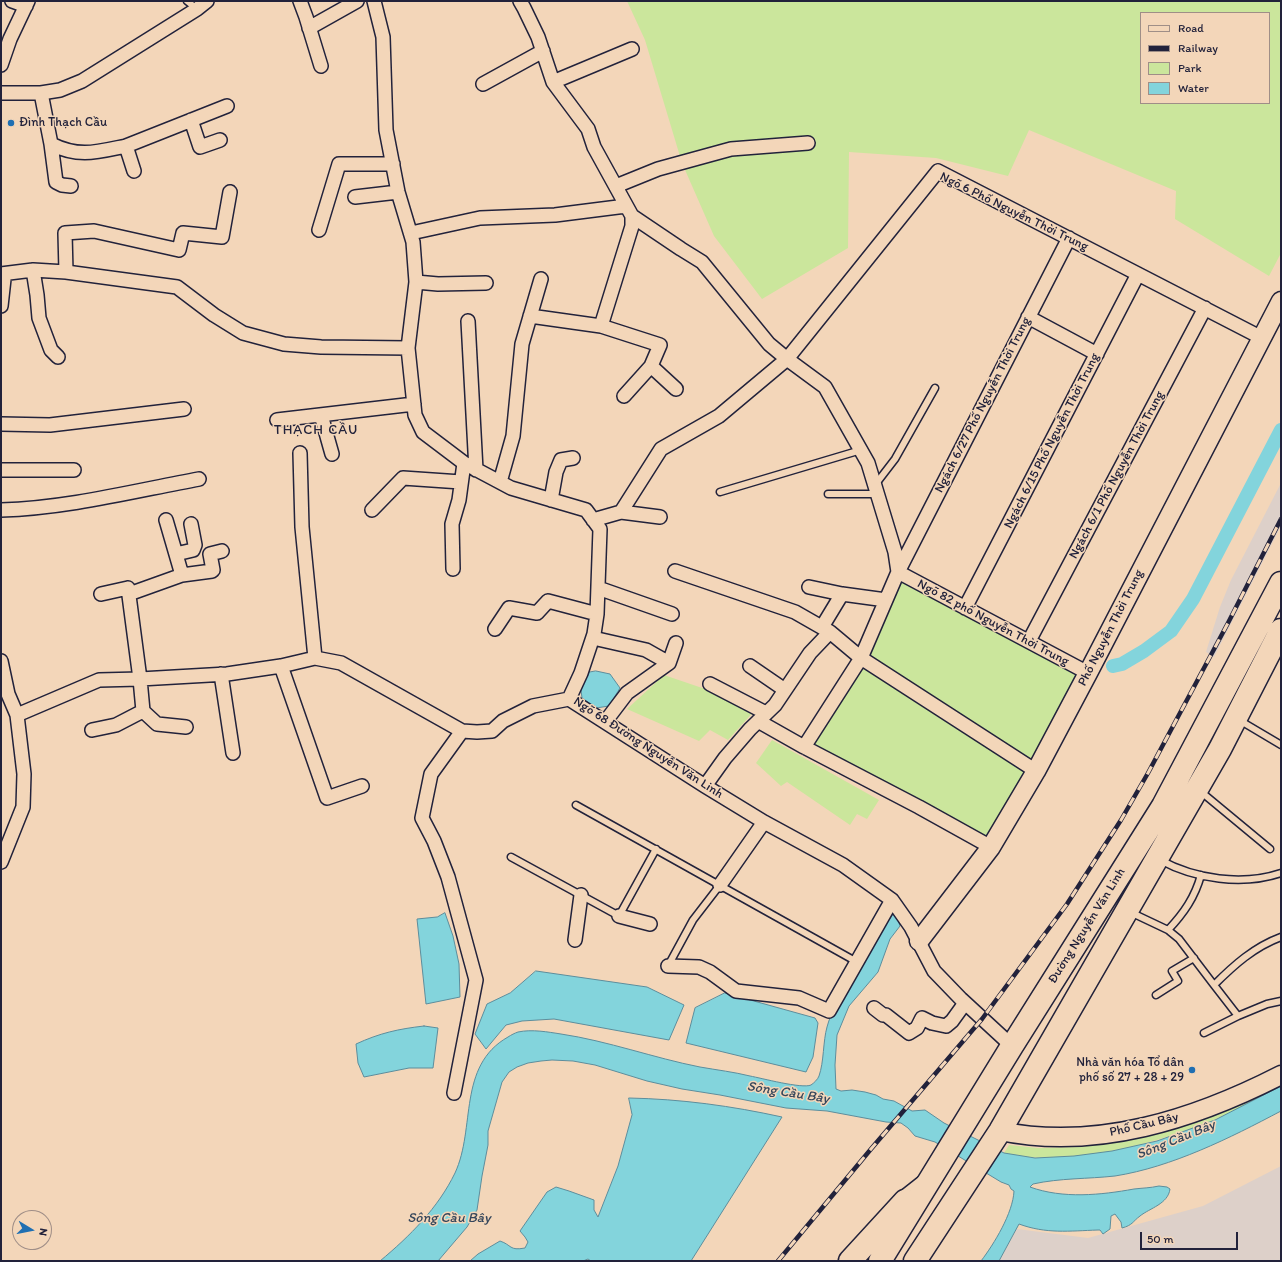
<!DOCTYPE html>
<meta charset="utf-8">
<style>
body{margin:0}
#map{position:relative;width:1282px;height:1262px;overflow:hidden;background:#f3d6b9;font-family:Itim,sans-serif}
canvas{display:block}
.frame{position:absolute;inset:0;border:2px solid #22223b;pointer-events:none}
.legend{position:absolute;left:1140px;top:12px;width:130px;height:92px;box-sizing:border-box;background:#f3d6b9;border:1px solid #9f8e87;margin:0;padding:5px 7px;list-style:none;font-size:12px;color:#22223b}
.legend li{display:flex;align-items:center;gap:8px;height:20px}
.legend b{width:20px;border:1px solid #9f8e87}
.north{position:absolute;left:12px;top:1210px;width:40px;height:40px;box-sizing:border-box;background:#f3d6b9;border:1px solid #9f8e87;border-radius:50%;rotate:100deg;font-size:11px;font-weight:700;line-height:16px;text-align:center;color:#22223b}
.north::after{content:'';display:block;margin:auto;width:14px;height:18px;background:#1f6fb2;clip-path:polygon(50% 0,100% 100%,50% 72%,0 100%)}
.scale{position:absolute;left:1140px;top:1232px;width:98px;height:18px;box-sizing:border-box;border:2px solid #22223b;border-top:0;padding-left:5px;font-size:12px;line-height:14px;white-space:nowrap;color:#22223b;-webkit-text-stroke:3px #f3d6b9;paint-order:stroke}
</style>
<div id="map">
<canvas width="1282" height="1262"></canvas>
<div class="frame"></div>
<ul class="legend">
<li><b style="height:5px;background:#f3d6b9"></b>Road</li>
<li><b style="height:5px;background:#22223b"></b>Railway</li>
<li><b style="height:11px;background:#cbe69c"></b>Park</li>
<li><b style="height:11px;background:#83d4dc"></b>Water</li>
</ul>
<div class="north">N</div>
<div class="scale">50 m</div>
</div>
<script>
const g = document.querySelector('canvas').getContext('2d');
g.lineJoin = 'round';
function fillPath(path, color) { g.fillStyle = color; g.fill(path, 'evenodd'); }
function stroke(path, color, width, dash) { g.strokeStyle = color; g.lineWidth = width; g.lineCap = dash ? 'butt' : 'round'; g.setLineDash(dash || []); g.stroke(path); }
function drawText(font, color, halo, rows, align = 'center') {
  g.font = font + ' Itim,sans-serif'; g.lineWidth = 3; g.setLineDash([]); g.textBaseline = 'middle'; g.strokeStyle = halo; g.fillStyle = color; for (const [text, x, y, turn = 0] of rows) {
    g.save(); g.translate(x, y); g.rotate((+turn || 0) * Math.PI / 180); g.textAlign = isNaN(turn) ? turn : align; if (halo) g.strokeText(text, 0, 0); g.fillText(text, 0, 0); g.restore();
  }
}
const built = new Path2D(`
 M1281 483V526L1214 657 1206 652 1220 607 1231 580Z
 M1281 1166V1261H999L1017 1229 1088 1238 1203 1206Z`);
const green = new Path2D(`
 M627 1H1281V253L1269 276 1175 219 1176 191 1029 130 1008 176 936 158 849 152 848 248 762 299 714 236 682 163 645 40ZM1141 13H1269V103H1141Z
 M898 572 1088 673 991 847 804 747 861 658Z
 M664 675 758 707 728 740 710 730 699 741 627 709Z
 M772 740 879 800 867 819 857 814 850 825 787 782 781 786 756 763Z
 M1281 1079V1086C1259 1097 1238 1109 1216 1119 1206 1124 1196 1127 1187 1130 1133 1149 1061 1167 1004 1153L1009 1145 1038 1148 1080 1147 1127 1139Z`);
const water = new Path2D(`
 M596 671 610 674 620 688 609 706 596 708 582 698 581 690 586 673Z
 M445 913 453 936 459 964 460 997 426 1004 417 919 437 917Z
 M894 913 898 920 900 926 890 939 878 972 849 1006 837 1035 835 1065 836 1089 841 1091 852 1090 865 1092 876 1095 883 1099 894 1101 912 1111 925 1110 944 1123 1004 1153 1035 1158 1074 1156 1112 1151 1157 1141 1215 1120 1281 1086V1111C1230 1138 1172 1167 1115 1176 1088 1179 1060 1178 1033 1184L1030 1187C1063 1199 1101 1195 1134 1189 1142 1188 1150 1188 1159 1186L1167 1187 1170 1189C1168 1204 1150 1208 1140 1216 1132 1222 1133 1225 1122 1228L1121 1222 1115 1214 1111 1216 1110 1229 1103 1234 1100 1230H1098C1069 1231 1046 1234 1019 1224L999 1261H981C994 1244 1013 1213 1014 1191L1011 1189 1009 1185 1001 1182 935 1142 915 1136 908 1128 901 1123 886 1122 827 1111 786 1108 720 1095 682 1089 647 1081 595 1065 573 1061 552 1060 541 1061 528 1063 517 1067 509 1072 502 1082 488 1131V1145L482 1176 477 1210 467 1227 438 1261H380C410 1236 438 1208 455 1173 476 1128 457 1066 508 1037 511 1035 515 1033 518 1032 532 1029 548 1032 561 1034 608 1041 654 1058 700 1067 717 1070 734 1072 750 1076 761 1078 802 1089 811 1085 814 1083 818 1079 819 1076 824 1062 823 1041 827 1027 831 1011 842 996 850 982 864 958 877 935 894 913Z
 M536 971 647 987 684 1005 669 1040 554 1019 522 1021 506 1025 486 1049 475 1034 487 1004 510 993Z
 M725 993 815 1018 818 1023 813 1057 806 1072 686 1043 695 1008Z
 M424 1026 438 1028 433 1068H409L364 1077 358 1063 356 1044C380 1033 398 1029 424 1026Z
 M629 1098C681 1099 732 1106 782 1117L691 1261H591L588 1259 583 1261H470L478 1254 500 1241C512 1245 509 1251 525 1248L528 1242 525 1237 520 1231 547 1192 556 1187 569 1191 594 1200V1210L598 1217 618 1166 632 1115Z`);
const canal = new Path2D(`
 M1113 666 1122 664 1144 651 1171 631 1193 599 1281 430`);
const lane = new Path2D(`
 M187 1 197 9
 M875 485 895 459 935 388
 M720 492 861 450
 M828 494H878
 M1239 720 1281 745
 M1200 791 1270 849
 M576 805 857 962
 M511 857 619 916 656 849
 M1160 860C1195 879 1242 886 1281 873
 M1130 912 1168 930 1179 939 1214 985C1234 965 1254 947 1281 937
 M1168 930C1184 913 1195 897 1201 875
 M668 966 693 920 720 885
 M1214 985 1238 1016 1267 1004 1281 1001
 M1156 995 1178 981 1172 971 1194 958
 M1204 1033 1238 1016
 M901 1195 920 1180`);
const street = new Path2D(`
 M12 1 26 6
 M300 1 306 17 321 66
 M374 1 383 37 386 130 398 192 413 242 416 282 408 348 415 415 423 432 464 463 511 488 586 510 600 529 597 614 594 634 581 673 569 699 705 786 764 822 843 865 892 900 911 927 934 971 961 999 1012 1046
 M520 1 524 8 538 37 553 82 588 129 594 147 632 216 681 249 702 262 769 344 787 359 825 387 868 463 895 552 898 572 861 658 830 632 810 653 775 705 750 729 725 758 705 786
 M309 28 357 1
 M1 65 10 39 28 1
 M553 82 632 49
 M483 84 543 51
 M1 93H41L60 90 82 81 197 9 207 1
 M41 93 51 144C79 158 97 152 126 146L134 171
 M191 120 200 147 220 140
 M51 144 56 182 62 185 71 186
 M126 146 227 106
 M616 186 658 169 731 149 808 143
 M355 197 398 192
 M319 230 339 164H393
 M411 233 480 218 555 215 626 206
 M1069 238 898 572 1088 673
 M33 270 37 295 39 318 51 350 58 357
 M66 272 65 233 94 231 179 250 183 233 222 237 230 192
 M1 274 33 270 66 272 177 287 214 315 243 333 284 344 321 347 408 348
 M1 274 4 279 1 306
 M416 282 438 284 486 283
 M530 316 601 326 632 226V216
 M1028 317 1097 354
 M468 321C471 371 473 420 476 470
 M601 326 660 345 651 366 624 396
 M651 366 676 389
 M321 415 332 454
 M277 420 414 404
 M1 424 50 425 184 409
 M300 453 302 527 315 658
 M1 470H74
 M500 482 513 436 522 344 541 279
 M551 500 556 472 561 460 573 458
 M1 510C68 508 134 491 199 479
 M372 510 403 478 461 482
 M621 512 661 449 719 416 787 359 938 171 1262 338
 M166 520 182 575
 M593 520 621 512 660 517
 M176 554 193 550 195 545 191 524
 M453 569 452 524 459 500 464 463
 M675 571 795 612 830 632
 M809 587 842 594 886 600
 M598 588 672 614
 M129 594 182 575 212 571 213 570 210 554 222 551
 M965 608 1138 274
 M822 627 842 594
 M495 629 509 608 537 613 548 601 597 614
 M593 638 646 650 669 663
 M1029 641 1205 308
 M1 661 8 694 17 715 99 680 140 679 227 674 281 666 315 658 341 663 462 731 477 732 492 731 503 721 533 706 569 699
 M281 666 327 798 362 786
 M750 666 785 690
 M221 674 233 753
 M710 684 766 713
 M143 711 157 724 186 727
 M758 721 804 747 919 807 991 847
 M605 722 627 693 669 663 676 643
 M92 730 116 725 143 711 140 679 128 588 101 594
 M804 747 861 658 1036 771
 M1 862 23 807 24 774 17 715
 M720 885 764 822
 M619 916 650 924
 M575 940 581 895
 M668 966 699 967 710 972 736 991 799 998 829 1011 892 900
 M874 1008 883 1015H886L909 1033 917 1028 922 1018 932 1023 946 1026 952 1021 965 1003
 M454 1093 476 980 448 877 434 841 422 818 431 774 462 731`);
const secondary = new Path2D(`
 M919 941 991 847 1036 771 1088 673 1281 301
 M1000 1131C1097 1151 1195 1119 1281 1075`);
const highway = new Path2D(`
 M850 1261 905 1201
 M880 1261 1012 1046 1163 806 1281 583
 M915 1261 1000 1131 1220 749 1281 630`);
const rail = new Path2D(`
 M778 1261 871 1149 982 1019 1067 904 1121 820 1148 773 1228 623 1281 519`);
const markers = [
 [11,123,4,"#1f6fb2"],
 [1192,1070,4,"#1f6fb2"]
];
const poiNames = [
 ["Đình Thạch Cầu",19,123],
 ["Nhà văn hóa Tổ dân",1184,1063,"right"],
 ["phố số 27 + 28 + 29",1184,1078,"right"]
];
const streetNames = [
 ["Ngõ 6 Phố Nguyễn Thời Trung",1014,212,26],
 ["Ngách 6/27 Phố Nguyễn Thời Trung",983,405,-63],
 ["Ngách 6/15 Phố Nguyễn Thời Trung",1052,441,-63],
 ["Ngách 6/1 Phố Nguyễn Thời Trung",1117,475,-62],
 ["Ngõ 82 phố Nguyễn Thời Trung",993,623,28],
 ["Phố Nguyễn Thời Trung",1111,628,-63],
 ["Ngõ 68 Đường Nguyễn Văn Linh",648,748,33],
 ["Đường Nguyễn Văn Linh",1087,926,-58],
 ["Phố Cầu Bây",1144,1125,-13]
];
const neighbourhoodNames = [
 ["THẠCH CẦU",316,430]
];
const waterNames = [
 ["Sông Cầu Bây",788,1093,9],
 ["Sông Cầu Bây",1176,1140,-22],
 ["Sông Cầu Bây",449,1218]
];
fillPath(built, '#ddd0c9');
fillPath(green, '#cbe69c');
fillPath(water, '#83d4dc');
stroke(water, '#5c8d9c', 1);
stroke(canal, '#83d4dc', 14);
stroke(lane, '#22223b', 9);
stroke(street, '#22223b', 16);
stroke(secondary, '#22223b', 21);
stroke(highway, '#22223b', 25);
stroke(lane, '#f3d6b9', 6);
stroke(street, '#f3d6b9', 13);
stroke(secondary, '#f3d6b9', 18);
stroke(highway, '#f3d6b9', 22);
stroke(rail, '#22223b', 4.5);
stroke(rail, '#f3d6b9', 3, [9]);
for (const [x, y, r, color] of markers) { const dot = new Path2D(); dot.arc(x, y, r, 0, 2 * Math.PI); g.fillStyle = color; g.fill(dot); stroke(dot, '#f3d6b9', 1.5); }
drawText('13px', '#22223b', '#f3d6b9', poiNames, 'left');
drawText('13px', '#22223b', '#f3d6b9', streetNames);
g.letterSpacing = '1px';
drawText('14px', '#22223b', '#f3d6b9', neighbourhoodNames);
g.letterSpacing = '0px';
drawText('italic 14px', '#35465b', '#f3d6b9', waterNames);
</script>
